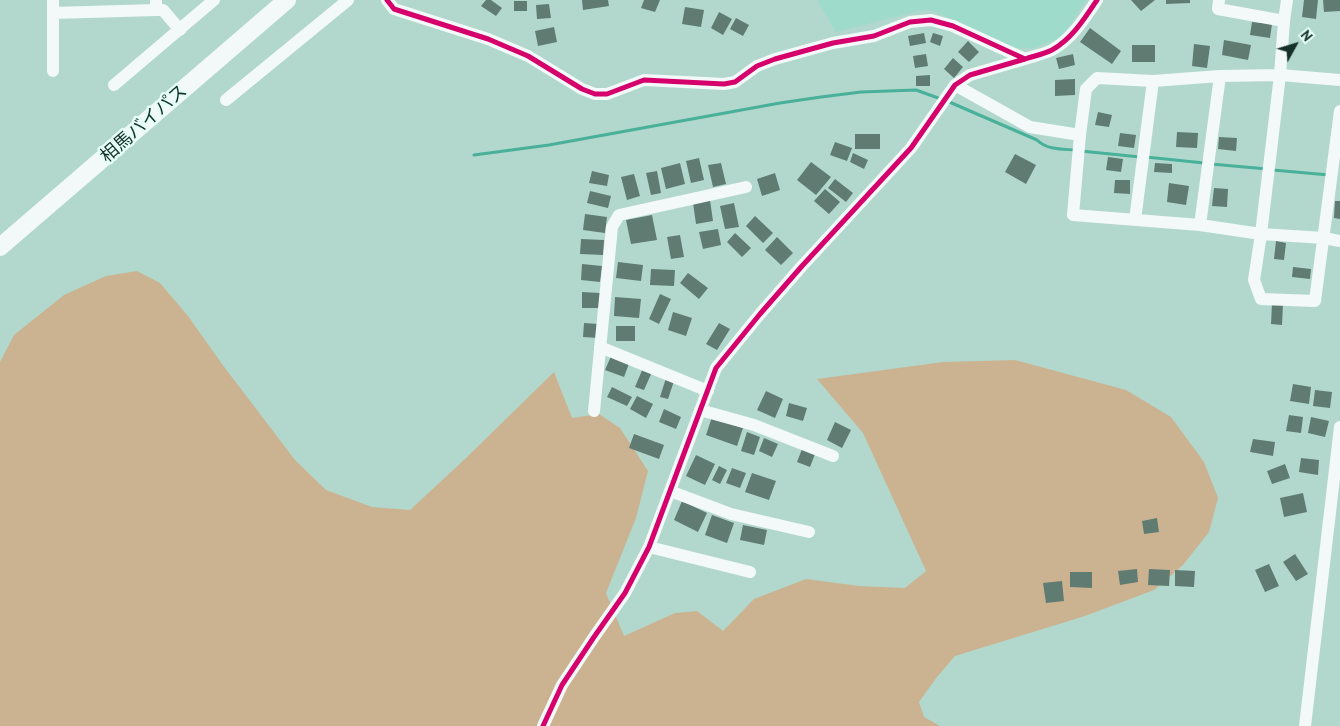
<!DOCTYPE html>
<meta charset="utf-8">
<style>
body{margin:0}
#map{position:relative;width:1340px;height:726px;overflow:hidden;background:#b2d8cd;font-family:"PT Sans",sans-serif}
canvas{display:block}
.north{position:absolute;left:1270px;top:20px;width:50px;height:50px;-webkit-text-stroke:4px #e4fef6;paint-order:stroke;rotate:51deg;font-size:14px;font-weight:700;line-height:20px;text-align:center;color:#15312a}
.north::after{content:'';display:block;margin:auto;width:18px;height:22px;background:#15312a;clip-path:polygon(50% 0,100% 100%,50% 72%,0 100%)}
</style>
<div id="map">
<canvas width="1340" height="726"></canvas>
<div class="north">N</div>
</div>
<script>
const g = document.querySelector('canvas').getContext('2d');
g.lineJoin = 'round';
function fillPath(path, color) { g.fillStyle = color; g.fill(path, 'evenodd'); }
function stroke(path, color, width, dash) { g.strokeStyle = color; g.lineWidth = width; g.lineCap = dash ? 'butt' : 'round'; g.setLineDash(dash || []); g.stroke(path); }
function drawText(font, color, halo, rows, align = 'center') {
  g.font = font + ' "PT Sans","Noto Sans JP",sans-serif'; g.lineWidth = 5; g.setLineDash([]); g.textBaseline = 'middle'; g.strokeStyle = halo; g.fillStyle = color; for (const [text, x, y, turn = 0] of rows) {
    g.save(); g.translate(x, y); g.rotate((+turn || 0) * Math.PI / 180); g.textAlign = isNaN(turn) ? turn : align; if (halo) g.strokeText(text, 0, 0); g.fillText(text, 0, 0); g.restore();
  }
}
const built = new Path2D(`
 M817 0H1086L1071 23 1059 38 1035 48H1012L931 10 918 11 836 32Z`);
const forest = new Path2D(`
 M137 271 160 283 188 316 222 364 295 460 326 490 372 507 410 510 466 458 554 372 572 418 599 414 620 428 648 471 636 518 606 593 624 636 675 613 697 611 723 631 754 599 806 579 859 586 905 588 926 571 863 433 817 379 943 362 1015 360 1126 390 1171 417 1204 462 1218 498 1209 532 1183 565 1154 590 1085 616 955 656 937 677 919 702 924 717 940 726H0V362L14 335 64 295 106 276Z`);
const stream = new Path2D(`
 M947 101 1037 140C1047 150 1062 149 1075 150
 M1081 151 1140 157
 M474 155 549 145 780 103 821 97 861 92 916 90 941 99
 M1146 157 1204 163
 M1211 164 1267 169
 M1273 170 1329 175`);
const building = new Path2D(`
 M486 0H491L502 8 496 16 481 6Z
 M582 0H608L609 6 583 10Z
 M644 0H660L655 12 641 8Z
 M1131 0H1155L1141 11Z
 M1166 0H1190V3L1166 4Z
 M1304 0H1318L1316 19 1302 17Z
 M1323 0H1340V11L1324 12Z
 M514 1H527V11H514Z
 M549 4 551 18 537 19 536 5Z
 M685 7 704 10 701 27 682 24Z
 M719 12 732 19 723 35 711 28Z
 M736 18 749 25 743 36 730 29Z
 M1252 22 1272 24 1270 38 1250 35Z
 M554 27 557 42 538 46 535 31Z
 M1090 28 1121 51 1112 64 1080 42Z
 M924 33 926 43 910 46 908 36Z
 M933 33 943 36 940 46 930 42Z
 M1224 40 1251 45 1248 60 1222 55Z
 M968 41 979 52 969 62 958 52Z
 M1194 44 1210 46 1207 68 1192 66Z
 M1132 45H1155V62H1132Z
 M926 54 928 66 915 68 913 56Z
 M1073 54 1075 65 1059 69 1056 58Z
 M953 58 963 67 954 78 944 69Z
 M930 75V86H916V76Z
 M1075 79V95L1055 96V80Z
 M1098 112 1112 115 1109 127 1095 125Z
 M1177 132 1198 133 1197 148 1176 147Z
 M1120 133 1136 135 1134 148 1118 146Z
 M855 134H880V149H855Z
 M1219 137 1237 138 1236 151 1218 149Z
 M835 142 852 148 847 161 830 155Z
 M853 153 868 160 864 169 850 162Z
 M1015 154 1036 165 1026 184 1005 172Z
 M1108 157 1123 159 1121 172 1106 170Z
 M699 158 704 180 691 183 686 161Z
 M811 162 831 177 816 195 797 180Z
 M680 163 685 184 666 189 661 168Z
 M721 163 726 184 713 187 708 165Z
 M1155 163 1172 164V173L1154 172Z
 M592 171 609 175 607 186 589 183Z
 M657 171 661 193 651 195 646 173Z
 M775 173 780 190 762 196 757 179Z
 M634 174 640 196 627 200 621 177Z
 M835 179 853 193 846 202 828 188Z
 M1115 180H1130V194L1114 193Z
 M1169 183 1189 186 1186 205 1167 202Z
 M1214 188 1228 189 1227 207 1212 206Z
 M825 189 840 202 829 214 814 201Z
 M590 191 611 196 608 208 587 203Z
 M710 200 713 221 696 224 693 203Z
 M1335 201H1340V219L1334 218Z
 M734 203 739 227 725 229 720 206Z
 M585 214 607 217 605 233 583 230Z
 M652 215 657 240 631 244 626 220Z
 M755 216 773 233 763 243 746 226Z
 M718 229 721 245 703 249 699 232Z
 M735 233 751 248 742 257 727 242Z
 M680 235 684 257 671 259 667 237Z
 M777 237 793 253 781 265 765 250Z
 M581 239 604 240 603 255 580 254Z
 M1276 241 1286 243 1284 260 1274 259Z
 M618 262 643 265 641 281 616 278Z
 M582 264 602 266 600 282 581 280Z
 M1293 267 1311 269 1310 279 1292 277Z
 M651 269 675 270 674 286 650 285Z
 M688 273 708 288 699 299 680 283Z
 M582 292 600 293V308H582Z
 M660 294 671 299 659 324 649 319Z
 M615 297 641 299 639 318 614 316Z
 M1272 303 1283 304 1282 325 1271 324Z
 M673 312 692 318 686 336 668 330Z
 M584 323 599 324V338L583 337Z
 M719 323 730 329 717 350 706 344Z
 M616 326H635V341H616Z
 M612 354 630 361 624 377 605 370Z
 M643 368 652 372 644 390 635 387Z
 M666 378 674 381 668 399 660 397Z
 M1293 384 1311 387 1309 404 1290 401Z
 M612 387 632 397 627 406 607 397Z
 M1315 390 1332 392 1330 408 1313 406Z
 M766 391 783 399 775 418 757 410Z
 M637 396 653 404 646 418 630 409Z
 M789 403 807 408 803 421 786 416Z
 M664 409 681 417 676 429 659 422Z
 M1289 415 1303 417 1301 433 1286 431Z
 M712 417 743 428 737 446 706 435Z
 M1311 417 1329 421 1325 437 1308 433Z
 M835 422 851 430 842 448 827 440Z
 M747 432 760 437 754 455 741 451Z
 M634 434 664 445 659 459 629 448Z
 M764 438 778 444 772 457 759 451Z
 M1253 439 1275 442 1273 456 1250 452Z
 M802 449 815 454 810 467 797 462Z
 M696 455 715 464 705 485 686 476Z
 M1301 458 1319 460 1318 475 1299 472Z
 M1285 464 1290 478 1272 484 1267 471Z
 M719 466 727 470 720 484 712 480Z
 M732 468 746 473 740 488 726 483Z
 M752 473 776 481 769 500 745 492Z
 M1303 493 1307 512 1284 517 1280 498Z
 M682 501 707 513 698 532 674 520Z
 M712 515 734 523 727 543 705 535Z
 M1157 518 1159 532 1144 534 1142 521Z
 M743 525 767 530 764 545 740 540Z
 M1295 554 1308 574 1296 581 1283 562Z
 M1269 564 1279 586 1265 592 1255 570Z
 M1137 569 1138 582 1120 585 1118 571Z
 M1149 569 1170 570 1169 586 1148 585Z
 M1175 570 1195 571 1194 587 1175 586Z
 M1070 572H1092V588L1070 587Z
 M1062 581 1064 601 1046 603 1043 583Z`);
const minor = new Path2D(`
 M387 0 394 9 488 39 528 56 582 89 595 94H607L644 80 724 84 735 82 757 66 775 59 833 43 874 36 910 22 931 20 953 26 1025 59C1034 56 1044 54 1052 50 1072 39 1085 18 1097 0
 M1219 0 1218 9 1284 21
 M1287 0 1284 21 1280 75 1261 234 1254 280 1261 299 1315 301 1340 111
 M156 10H163L180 30
 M53 13 156 10V0
 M53 71V0
 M1340 80 1280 75 1220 76 1153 81 1097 78 1086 89 1080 135 1073 215 1200 225 1261 234 1324 238 1340 241
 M114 85 214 0
 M955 85 1030 127 1080 135
 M226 100 348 0
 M1135 220 1153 81
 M1200 225 1220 76
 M600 347 708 391
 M700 410 754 425 833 456
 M594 411 612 227 619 215 746 187
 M670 491 731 514 809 532
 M649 547 750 572
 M543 726 562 685 594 637 625 593 649 547 716 368 760 314 802 266 911 148 955 85 970 75 1025 59
 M1305 726 1340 427`);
const highway = new Path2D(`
 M0 247 287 0`);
const cycleway = new Path2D(`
 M387 0 394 9 488 39 528 56 582 89 595 94H607L644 80 724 84 735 82 757 66 775 59 833 43 874 36 910 22 931 20 953 26 1025 59C1034 56 1044 54 1052 50 1072 39 1085 18 1097 0
 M543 726 562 685 594 637 625 593 649 547 716 368 760 314 802 266 911 148 955 85 970 75 1025 59`);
const streetNames = [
 ["相馬バイパス",144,124,-41]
];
fillPath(built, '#9fdbca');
fillPath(forest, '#cbb391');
stroke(stream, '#49b09a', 3);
fillPath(building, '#607b71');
stroke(minor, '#f3f9f8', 12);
stroke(highway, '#f3f9f8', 18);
stroke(cycleway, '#d6006c', 5);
drawText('18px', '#15312a', '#e4fef6', streetNames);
</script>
